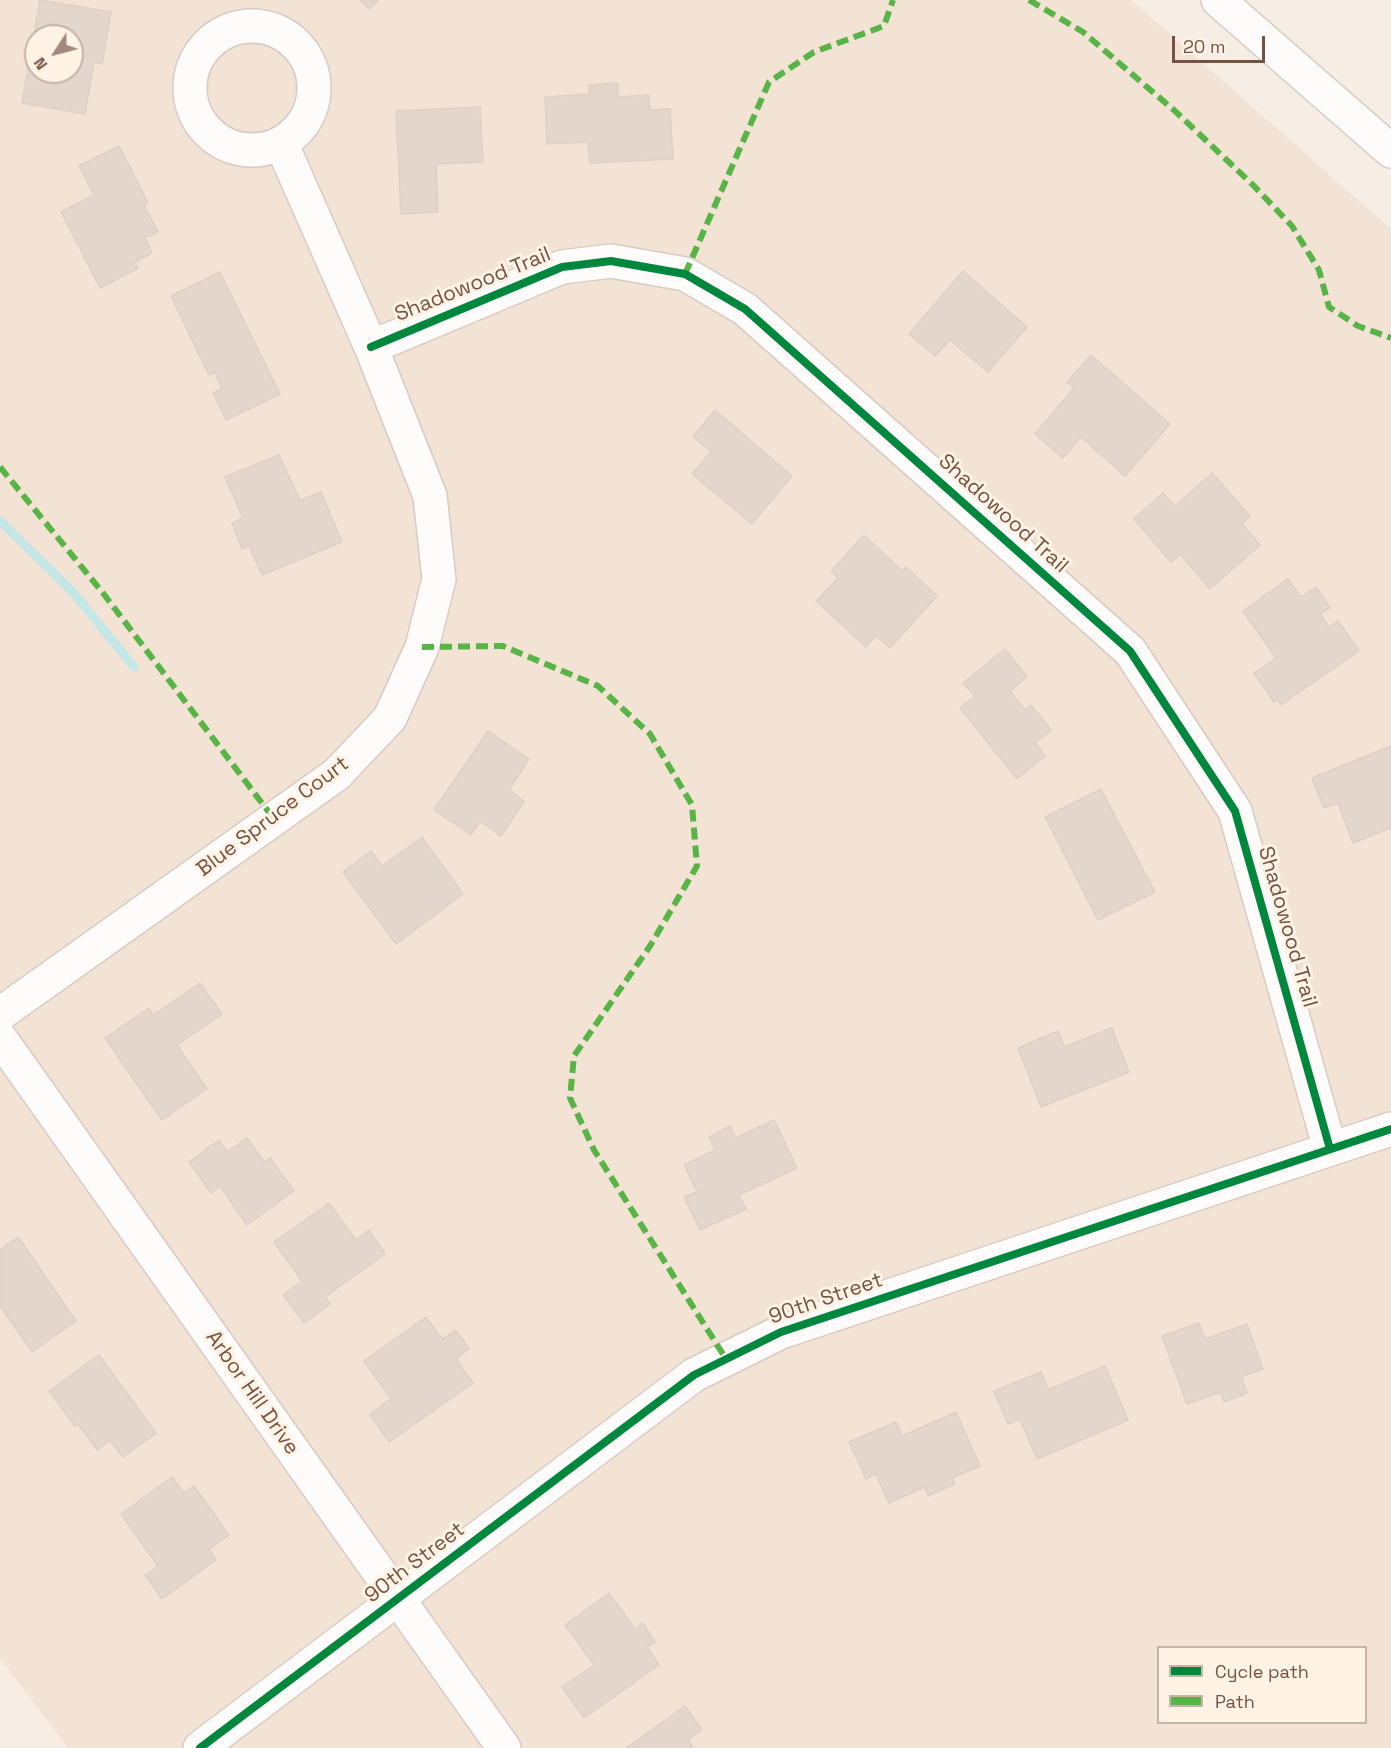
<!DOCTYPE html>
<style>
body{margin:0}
#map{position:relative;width:1391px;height:1748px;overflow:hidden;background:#f6eee5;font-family:"Space Grotesk",sans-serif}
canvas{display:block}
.legend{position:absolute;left:1157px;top:1646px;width:210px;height:78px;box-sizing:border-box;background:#fff3e5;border:2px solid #c8b3a5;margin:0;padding:8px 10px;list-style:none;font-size:18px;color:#755344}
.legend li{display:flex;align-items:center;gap:12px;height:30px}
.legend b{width:30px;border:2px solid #c8b3a5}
.north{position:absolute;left:24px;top:24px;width:60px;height:60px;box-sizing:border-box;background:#fff3e5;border:2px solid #c8b3a5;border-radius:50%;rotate:234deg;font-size:16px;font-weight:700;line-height:24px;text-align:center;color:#755344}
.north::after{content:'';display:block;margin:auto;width:21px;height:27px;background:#a2897c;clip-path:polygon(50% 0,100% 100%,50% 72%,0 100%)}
.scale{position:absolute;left:1172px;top:36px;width:93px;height:27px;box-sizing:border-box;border:3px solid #755344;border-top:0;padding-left:8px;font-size:18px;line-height:21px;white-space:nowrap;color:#755344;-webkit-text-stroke:4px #fff3e5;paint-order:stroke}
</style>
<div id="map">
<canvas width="1391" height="1748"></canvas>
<ul class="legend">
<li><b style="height:8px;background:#00873e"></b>Cycle path</li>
<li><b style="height:8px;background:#59b447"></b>Path</li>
</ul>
<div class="north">N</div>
<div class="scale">20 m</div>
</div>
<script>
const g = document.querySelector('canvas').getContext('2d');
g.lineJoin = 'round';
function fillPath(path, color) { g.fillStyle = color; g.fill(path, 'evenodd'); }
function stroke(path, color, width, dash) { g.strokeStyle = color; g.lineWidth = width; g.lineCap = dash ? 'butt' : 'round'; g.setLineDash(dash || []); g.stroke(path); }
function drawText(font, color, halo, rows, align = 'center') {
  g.font = font + ' "Space Grotesk",sans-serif'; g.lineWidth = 6; g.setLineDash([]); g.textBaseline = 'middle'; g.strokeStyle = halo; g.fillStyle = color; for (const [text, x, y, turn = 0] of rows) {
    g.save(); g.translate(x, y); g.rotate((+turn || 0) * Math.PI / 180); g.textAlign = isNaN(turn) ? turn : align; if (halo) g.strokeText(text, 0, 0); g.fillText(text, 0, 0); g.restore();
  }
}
const residential = new Path2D(`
 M0 0H1131L1391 229V1748H68L0 1658ZM36 36H72V72H36ZM1158 1648H1366V1722H1158Z`);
const stream = new Path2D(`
 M0 521 72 591 134 667`);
const building = new Path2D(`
 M40 0 111 12 102 64 94 62 85 114 22 103ZM36 36H72V72H36Z
 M360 0H378L369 9Z
 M618 83V97L649 95 650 110 670 109 673 159 590 163 588 142 547 144 545 97 590 94 589 85Z
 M480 107 483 162 436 164 438 212 401 214 396 111Z
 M119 146 148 203 144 205 158 232 145 238 152 253 135 262 138 268 100 288 61 212 94 195 79 166Z
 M963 271 1027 327 988 372 950 340 935 356 909 334Z
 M220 272 280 394 226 420 213 393 222 389 215 372 209 375 171 296Z
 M1091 355 1170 424 1125 476 1081 437 1063 458 1035 434 1074 388 1067 382Z
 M715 410 792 476 752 524 692 474 711 452 693 437Z
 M279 455 300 500 321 492 342 542 262 575 249 546 242 549 232 523 243 518 225 477Z
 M1212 473 1250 516 1242 524 1260 545 1210 589 1180 554 1171 562 1134 519 1163 493 1175 506Z
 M864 535 902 571 906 567 937 596 890 648 876 636 866 647 816 601 838 578 831 571Z
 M1288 579 1301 597 1316 587 1330 608 1320 614 1329 627 1338 621 1359 651 1281 705 1277 699 1274 702 1254 673 1276 658 1243 611Z
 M1005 649 1027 677 1010 691 1025 710 1031 705 1051 730 1035 743 1045 756 1017 779 960 708 975 696 963 683Z
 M488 731 529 759 509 790 524 801 501 836 480 821 471 835 434 810Z
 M1391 746V828L1353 843 1338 803 1324 808 1312 778Z
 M1101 789 1155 892 1098 920 1045 817Z
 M422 837 463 894 396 944 343 872 371 851 382 866Z
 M200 983 222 1014 177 1045 207 1089 162 1120 105 1038 149 1008 153 1015Z
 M1112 1028 1129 1072 1041 1107 1018 1048 1058 1031 1064 1047Z
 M774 1120 797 1168 739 1195 746 1209 700 1230 684 1197 697 1192 684 1165 715 1150 709 1137 730 1126 736 1138Z
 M247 1138 264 1162 270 1158 294 1191 247 1225 220 1186 211 1193 189 1162 219 1140 227 1152Z
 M329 1203 356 1240 369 1230 385 1254 325 1297 330 1304 304 1323 283 1295 302 1281 274 1242Z
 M18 1237 76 1321 32 1352 0 1306V1250Z
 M426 1317 442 1339 456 1330 469 1349 456 1359 473 1383 389 1442 370 1414 391 1399 364 1361Z
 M1199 1323 1205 1339 1247 1324 1263 1369 1241 1377 1247 1393 1224 1402 1221 1392 1187 1404 1162 1336Z
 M99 1355 156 1433 123 1457 110 1440 97 1450 78 1424 75 1426 49 1391Z
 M1105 1366 1128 1420 1037 1459 1020 1419 1008 1424 994 1391 1041 1372 1048 1390Z
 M956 1412 980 1466 952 1478 955 1484 928 1496 925 1487 889 1503 876 1474 866 1479 849 1442 896 1422 902 1436Z
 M172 1477 184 1493 194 1486 229 1535 209 1549 216 1560 162 1599 145 1575 158 1566 121 1514Z
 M609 1593 635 1629 643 1623 655 1642 647 1647 659 1665 584 1718 562 1687 594 1665 565 1625Z
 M685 1706 702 1730 688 1740 693 1748H626Z`);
const minor = new Path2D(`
 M190 88a62 62 0 1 1 124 0a62 62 0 1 1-124 0Z
 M371 347 562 267 611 261 685 274 745 309 1130 651 1235 811 1330 1149
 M0 1014 337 774 390 718 422 647 439 579 430 496 371 347 281 143
 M0 1038 504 1748
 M200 1748 694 1375 781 1332 1391 1129`);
const secondary = new Path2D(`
 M1218 0 1391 151`);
const quiet = new Path2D(`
 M1029 0 1083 32 1175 111 1253 185 1292 226 1319 270 1329 307 1358 326 1391 338
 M685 274 769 82 814 52 884 26 893 0
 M0 467 103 593 274 819
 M422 647 503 646 598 686 650 734 692 805 697 866 650 946 574 1056 570 1098 594 1150 726 1359`);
const cycleway = new Path2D(`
 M371 347 562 267 611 261 685 274 745 309 1130 651 1235 811 1330 1149
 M200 1748 694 1375 781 1332 1391 1129`);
const streetNames = [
 ["Shadowood Trail",473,285,-22],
 ["Shadowood Trail",1003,514,42],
 ["Blue Spruce Court",273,817,-37],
 ["Shadowood Trail",1287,927,74],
 ["90th Street",826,1299,-19],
 ["Arbor Hill Drive",252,1393,55],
 ["90th Street",415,1563,-37]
];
fillPath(residential, '#f3e3d4');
stroke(stream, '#c5e7e8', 9);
fillPath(building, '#e3d6cc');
stroke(building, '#dfd0c7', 1.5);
stroke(minor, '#d7cbc3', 36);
stroke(secondary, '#d7cbc1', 36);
stroke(minor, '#fefcfb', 33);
stroke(secondary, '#fefcfb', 33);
stroke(quiet, '#59b447', 6, [12, 6]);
stroke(cycleway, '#00873e', 8);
drawText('21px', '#755344', '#fff3e5', streetNames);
</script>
